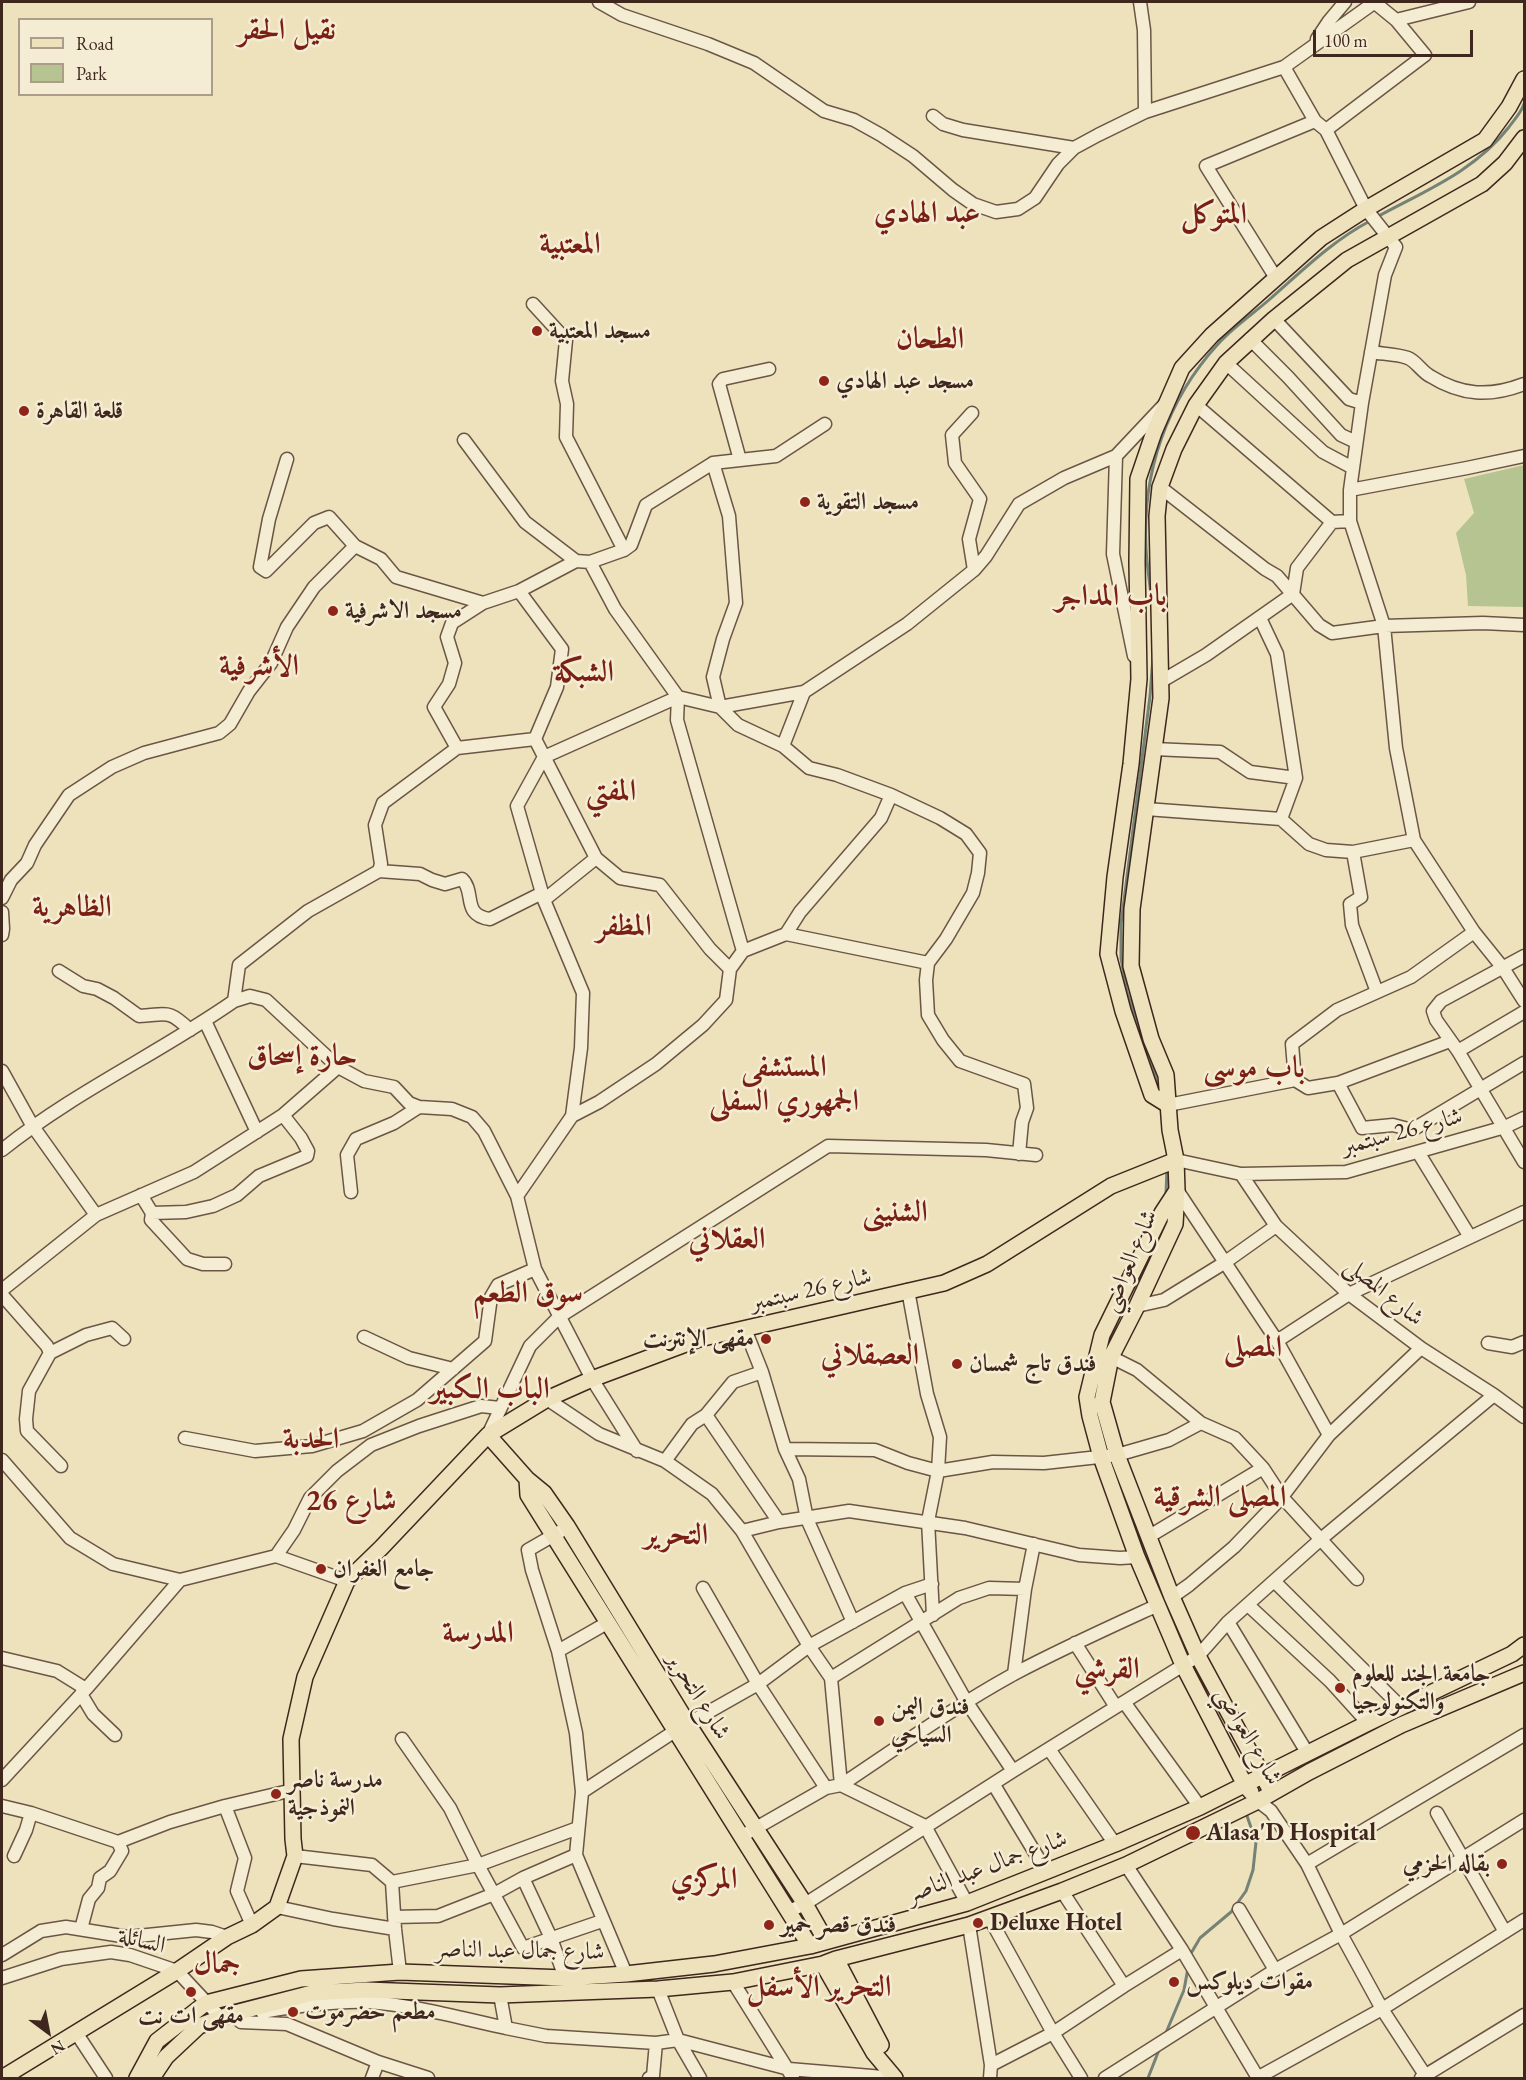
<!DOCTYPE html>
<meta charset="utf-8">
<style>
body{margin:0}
#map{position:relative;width:1526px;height:2080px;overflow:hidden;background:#eee2bc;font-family:"EB Garamond",serif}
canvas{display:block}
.frame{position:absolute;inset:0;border:3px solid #3f271e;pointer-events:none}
.legend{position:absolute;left:18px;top:18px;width:195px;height:78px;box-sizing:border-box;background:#f4ecd3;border:2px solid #ac9d8b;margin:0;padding:8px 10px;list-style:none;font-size:18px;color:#3f271e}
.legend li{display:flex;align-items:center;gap:12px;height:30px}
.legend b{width:30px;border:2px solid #ac9d8b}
.north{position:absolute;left:18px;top:2002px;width:60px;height:60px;-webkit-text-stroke:4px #f4ecd3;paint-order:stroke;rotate:148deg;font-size:16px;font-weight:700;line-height:24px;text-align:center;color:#3f271e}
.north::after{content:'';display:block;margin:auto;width:21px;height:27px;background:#3f271e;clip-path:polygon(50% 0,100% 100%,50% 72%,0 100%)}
.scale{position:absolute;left:1313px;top:30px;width:160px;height:27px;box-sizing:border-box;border:3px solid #3f271e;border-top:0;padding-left:8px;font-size:18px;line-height:21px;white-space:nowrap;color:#3f271e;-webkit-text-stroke:4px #f4ecd3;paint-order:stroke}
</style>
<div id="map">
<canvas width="1526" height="2080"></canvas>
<div class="frame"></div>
<ul class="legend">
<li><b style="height:8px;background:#eee2bc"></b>Road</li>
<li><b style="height:16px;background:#b6c492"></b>Park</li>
</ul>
<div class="north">N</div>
<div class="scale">100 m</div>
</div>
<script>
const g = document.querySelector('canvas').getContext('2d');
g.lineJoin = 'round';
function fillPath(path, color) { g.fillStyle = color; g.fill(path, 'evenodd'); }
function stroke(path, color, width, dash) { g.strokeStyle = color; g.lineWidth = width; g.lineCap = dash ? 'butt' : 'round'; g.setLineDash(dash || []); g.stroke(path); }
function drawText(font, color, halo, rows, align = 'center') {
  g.font = font + ' "EB Garamond",Amiri,serif'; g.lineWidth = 5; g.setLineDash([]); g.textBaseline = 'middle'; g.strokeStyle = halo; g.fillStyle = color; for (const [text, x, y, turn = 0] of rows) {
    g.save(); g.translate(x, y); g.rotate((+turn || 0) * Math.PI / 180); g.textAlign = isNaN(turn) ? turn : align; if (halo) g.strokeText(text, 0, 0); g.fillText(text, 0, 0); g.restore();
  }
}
const green = new Path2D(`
 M1524 465V607L1468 606 1466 575 1456 533 1474 513 1464 479Z`);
const stream = new Path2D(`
 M1375 218C1424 191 1474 172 1509 127 1514 120 1521 113 1524 104
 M1152 603C1150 585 1147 566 1146 548 1142 472 1167 400 1218 344 1233 327 1253 314 1270 299 1302 271 1332 241 1370 221
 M1143 1038 1127 992 1121 958V924L1150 696 1153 657
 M1145 1044 1154 1070 1159 1093
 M1166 1194 1167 1168
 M1107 1347 1120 1314
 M1141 1545 1148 1564
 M1190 1955 1200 1938 1231 1912 1246 1891 1253 1870 1256 1842 1246 1813
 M1165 2035 1184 1990 1188 1968
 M1148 2078 1159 2050`);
const minor = new Path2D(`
 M599 2 622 15 708 44 754 63 824 111 854 120 881 135 913 156 953 190 973 204 996 212 1018 209 1035 198 1058 164 1074 148 1098 135 1145 112 1284 67 1375 2
 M1140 2 1144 30 1145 112
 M1396 20 1469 2
 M1317 39 1329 21 1345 2
 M1284 67 1315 121 1326 130 1366 209 1396 247 1385 275 1362 403 1350 490V521L1384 626 1396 748 1414 840 1474 932 1503 968 1524 1001
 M933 116 943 124 963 130 1074 148
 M1326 130 1425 55 1396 20 1374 2
 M1276 278 1206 166 1315 121
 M533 304 566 340 562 381 567 404 566 437 624 550
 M1274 319 1349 399 1362 403
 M1250 339 1288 377 1341 435 1356 442
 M1371 352C1382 354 1397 354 1408 358 1416 361 1422 372 1430 376 1462 396 1490 397 1524 384
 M1226 363 1323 452 1353 468
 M1196 405 1332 522 1350 521
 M972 413 952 435 955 463 980 499 969 539 974 570
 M464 440 525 522 576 561
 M1116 456 1113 554 1134 656
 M287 459 269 519 260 567 266 571 314 523 329 517 355 546 381 559 396 577 483 603
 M740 460 719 384 723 379 769 369
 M1160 487 1265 569 1277 576 1319 625 1332 633 1384 626 1483 623 1524 625
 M1350 490 1467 468 1524 456
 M519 591 562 649 557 687 535 739 596 858 620 878 660 885 710 949 730 969
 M1260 618 1277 654 1296 778 1281 819
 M1160 682 1206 655 1293 594 1297 568 1332 522
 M804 692 783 746 738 725 720 707 804 692 907 624 974 570 986 556 1019 504 1064 478 1116 456 1164 405
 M783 746 809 768 837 775 891 795 940 818 966 834 980 853 978 873 973 893 946 939 928 963 926 980 928 1015 943 1040 960 1061 1024 1084 1027 1108 1022 1122 1019 1154
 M457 748 535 739
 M1154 749 1220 752 1250 772 1296 778
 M1146 809 1281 819 1309 844 1326 850 1353 852 1414 840
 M1353 852 1361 897 1350 904 1352 925 1377 992
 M379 871 420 874 432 880 445 884 462 879C476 892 461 915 490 919L542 893
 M2 898 11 880 27 863 35 845 69 795 112 767 144 753 219 733 230 724 249 691 271 663 287 627 314 587 355 546
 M544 900 596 858
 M2 912 3 929 2 935
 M786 934 928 963
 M743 951 786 934 800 912 881 818 891 795
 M1524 956 1441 1001 1433 1011 1436 1020 1458 1051 1524 1162
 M59 971 83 986 97 989 114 998 139 1016C167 1015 167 1008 190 1030
 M234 1001 250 996 266 1000 338 1067 364 1081 394 1087 409 1103 419 1107 452 1109 472 1117 484 1131 517 1196
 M205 1021 257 1132
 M1458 1051 1524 1012
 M2 1071 32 1125 96 1215
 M1295 1080 1292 1044 1337 1010 1411 977 1474 932
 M1338 1083 1362 1128 1393 1125 1412 1130 1524 1063
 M1168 1105 1295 1080 1308 1088 1338 1083 1450 1041
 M572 1116 599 1102 656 1064 703 1025 726 1000 730 969 743 951 677 720 678 697 615 609 590 562 624 550 631 545 646 505 713 463 776 456 825 424
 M2 1150C74 1092 158 1054 234 1001L239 965 308 911 379 871 381 864 375 825 383 803 457 748 434 707 449 684 455 663 447 637 452 623 483 603 519 591 576 561 590 562
 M1418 1152 1470 1237
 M1176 1160 1241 1174 1346 1172 1505 1127 1524 1118
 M1241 1174 1276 1226 1349 1294 1421 1348 1494 1395 1524 1417
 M1177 1190 1277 1341 1329 1435
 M351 1192 347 1155 356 1139 394 1123 419 1107
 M141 1195 152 1213 186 1212 213 1206 237 1195 259 1176 307 1156 308 1151 301 1138 283 1115
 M152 1213 151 1220 187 1259 203 1264H225
 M2 1290 96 1215 194 1172 283 1115 338 1067
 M908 1290 927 1394 940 1437 938 1471 928 1521 933 1615
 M2 1295 47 1346 50 1353 29 1391 26 1419 27 1431 61 1466
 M1137 1306 1164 1300 1224 1263 1276 1226
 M745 1329 762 1372 785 1449 799 1479 807 1519 853 1622
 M364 1337 409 1358 453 1369
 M1277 1341 1349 1294 1524 1212
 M1488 1343 1512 1347 1524 1342
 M50 1353 86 1335 112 1328 124 1339
 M1111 1357 1137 1370 1201 1423 1235 1438 1263 1468 1282 1497 1357 1579
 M547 1399 599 1434 665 1461 712 1494 742 1531 809 1646 831 1678 841 1785 925 1826 967 1903
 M706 1415 779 1522
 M488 1435 530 1346 559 1317 828 1146 986 1150 1036 1155
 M185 1438 255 1451 312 1446 363 1431 417 1400 485 1341 491 1297 498 1285 535 1269
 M785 1449 875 1450 908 1463 938 1471 993 1462 1044 1463 1117 1455 1169 1440 1201 1423
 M637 1451 592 1379 535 1269 517 1196 572 1116 581 1048 583 993 544 900 517 806 544 757 678 697 720 707 713 677 723 639 736 603 729 516 713 463
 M2 1460 70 1538 113 1564 180 1580 276 1556 347 1581
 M665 1461 692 1424 706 1415 733 1382 762 1372
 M561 1531 528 1550 532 1570 558 1651 576 1733 582 1792 576 1855 626 1974
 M742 1531 779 1522 849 1511 965 1528 1079 1555 1120 1558 1137 1557
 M1148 1537 1263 1468
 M276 1556 294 1530 310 1498 337 1471 371 1445 419 1426 481 1406 500 1408
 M1274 1581 1402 1708
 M703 1588 758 1684 826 1788
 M905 1593 966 1701 1013 1771
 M1172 1597 1189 1585 1234 1547 1282 1497 1329 1435 1421 1348
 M1248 1605 1330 1681 1368 1723
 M1228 1622 1308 1754
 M1075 1643 1116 1707
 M558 1651 607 1623
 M2 1658 57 1671 86 1689
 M1014 1674 1025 1589 1034 1544
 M831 1678 959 1598 989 1588 1025 1589
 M81 1694 93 1714 115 1735
 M1124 1702 1200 1807
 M402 1739 450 1808 478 1865 523 1948 602 1921
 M1049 1749 1115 1844
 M2 1780 86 1689 180 1580
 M994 1785 1046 1871
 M582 1792 675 1731 758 1684 809 1646 905 1593 932 1584
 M1258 1801 1271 1811 1307 1864 1341 1934 1382 2009 1427 2078
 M2 1806 31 1813 118 1842 170 1822 225 1806 293 1790
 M225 1806 245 1858 237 1891 252 1925
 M1437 1813 1505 1932
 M749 1832 826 1788 841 1785C898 1747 954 1707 1014 1674 1061 1649 1110 1627 1158 1605
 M14 1856 26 1830 31 1813
 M295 1856 372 1865 392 1882 395 1929 400 1972
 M1307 1864 1524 1735
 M1126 1865 1182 1950 1258 2078
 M523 1878 551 1938 565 1978
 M392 1882 478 1865 578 1828
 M1062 1891 1124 1986
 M277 1907 333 1919 395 1929
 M1239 1909 1275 1970
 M789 1911 805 1904 1013 1771 1198 1656 1228 1622 1321 1539 1494 1395
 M394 1917 438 1916 494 1894 523 1878 576 1855
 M989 1917 1053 2033 1081 2078
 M969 1925 991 2065 990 2078
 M81 1929 89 1899 98 1888 100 1878 110 1871 122 1851 118 1842
 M2 1955 41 1931 66 1927 128 1937 196 1930 212 1932 227 1937
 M2 1978 61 1959 111 1952 130 1955 177 1971 221 2018
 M733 1982 793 2078
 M658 1989 678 2040 700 2078
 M500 1995 506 2028 546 2036 656 2043 678 2040 789 2069 895 2078
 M262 2012C291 2007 337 2001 367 2002 414 2005 460 2018 506 2028
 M231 2014 241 2022 287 2024 378 2062 428 2078
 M77 2034 106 2078
 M991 2065 1053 2033 1124 1986 1182 1950
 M372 2078 378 2062
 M649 2078 653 2076 656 2043
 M1105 2078 1275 1970 1341 1934 1524 1820
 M1257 2078 1382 2009 1524 1920
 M1421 2078 1524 2015`);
const major = new Path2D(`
 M1168 1105 1152 1095 1123 1011 1108 954 1115 877 1131 764 1139 679 1137 562 1138 479 1154 432 1182 368 1212 335 1321 238 1366 209 1485 140 1509 107 1524 79
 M1177 1190 1162 1213 1102 1335 1087 1397 1090 1416 1101 1457 1137 1557 1183 1665 1245 1785 1251 1792
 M488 1435 527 1479 544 1493 567 1526 688 1724 805 1904 826 1941
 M527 1479 528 1495 810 1946
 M1272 1793 1198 1656 1172 1597 1117 1455 1102 1402 1111 1357 1137 1306 1175 1224 1177 1190 1176 1160 1170 1130 1166 1075 1151 1039 1131 966 1132 909 1161 698 1157 516 1160 487 1174 449 1196 405 1226 363 1274 319 1347 260 1482 184 1505 163 1524 138
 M836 1959 881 2045
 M823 1964 874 2053 895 2078
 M2 2078 177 1971 227 1937 252 1925 277 1907 295 1856 293 1839 291 1739 305 1677 347 1581 381 1548 488 1435 547 1399 592 1379 699 1339 944 1283 987 1264 1111 1186 1176 1160
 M137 2078 157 2041 206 2003 301 1979 400 1972 565 1978 626 1974 714 1964 810 1946 967 1903 1115 1844 1200 1807 1368 1723 1512 1654 1524 1645
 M152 2078 166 2057 199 2026 231 2014 312 1993 366 1990 500 1995 658 1989 733 1982 823 1964 836 1959 969 1925 1062 1891 1126 1865 1258 1801 1309 1772 1401 1725 1524 1673`);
const markers = [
 [537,331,6,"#8f2418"],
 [824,381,6,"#8f2418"],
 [24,411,6,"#8f2418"],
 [805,502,6,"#8f2418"],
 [333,611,6,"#8f2418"],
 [766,1339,6,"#8f2418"],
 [957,1364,6,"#8f2418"],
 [321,1569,6,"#8f2418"],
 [1340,1688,6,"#8f2418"],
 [879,1721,6,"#8f2418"],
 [276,1794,6,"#8f2418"],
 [1193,1833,8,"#8f2418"],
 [1502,1864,6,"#8f2418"],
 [978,1923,6,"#8f2418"],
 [769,1925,6,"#8f2418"],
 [1174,1982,6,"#8f2418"],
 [191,1992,6,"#8f2418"],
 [293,2012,6,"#8f2418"]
];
const poiNames = [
 ["مسجد المعتبية",549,331],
 ["مسجد عبد الهادي",836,381],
 ["قلعة القاهرة",36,411],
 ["مسجد التقوية",817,502],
 ["مسجد الاشرفية",345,611],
 ["مقهى الإنترنت",754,1339,"right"],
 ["فندق تاج شمسان",969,1364],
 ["جامع الغفران",333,1569],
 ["جامعة الجند للعلوم",1352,1674],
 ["والتكنولوجيا",1352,1702],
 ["فندق اليمن",891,1707],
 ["السياحي",891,1735],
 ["مدرسة ناصر",288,1780],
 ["النموذجية",288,1808],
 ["Alasa'D Hospital",1206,1833],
 ["بقاله الحزمي",1490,1864,"right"],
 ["Deluxe Hotel",990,1923],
 ["فندق قصر حمير",781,1925],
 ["مقوات ديلوكس",1186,1982],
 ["مطعم حضرموت",305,2012],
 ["مقهى ات نت",191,2016,"center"]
];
const streetNames = [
 ["شارع 26 سبتمبر",1402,1132,-15],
 ["شارع العواضي",1130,1261,-67],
 ["شارع 26 سبتمبر",811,1290,-13],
 ["شارع المصلى",1384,1292,39],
 ["شارع التحرير",698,1696,58],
 ["شارع العواضي",1248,1736,60],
 ["شارع جمال عبد الناصر",987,1867,-20],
 ["السائلة",142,1941,14],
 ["شارع جمال عبد الناصر",520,1951,1]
];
const districtNames = [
 ["نقيل الحقر",287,31],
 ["عبد الهادي",927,214],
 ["المتوكل",1214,215],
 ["المعتبية",570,245],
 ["الطحان",930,340],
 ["باب المداجر",1111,597],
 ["الأشرفية",259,667],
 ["الشبكة",584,673],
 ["المفتي",611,792],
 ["الظاهرية",72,908],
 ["المظفر",624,927],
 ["حارة إسحاق",302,1057],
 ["المستشفى",784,1068],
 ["الجمهوري السفلى",784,1102],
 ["باب موسى",1254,1069],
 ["الشنينى",895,1213],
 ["العقلاني",727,1240],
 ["سوق الطعم",528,1294],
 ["المصلى",1253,1348],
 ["العصقلاني",870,1356],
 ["الباب الكبير",490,1390],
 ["الحدبة",311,1440],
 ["المصلى الشرقية",1220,1498],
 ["شارع 26",351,1502],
 ["التحرير",676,1536],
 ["المدرسة",478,1634],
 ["القرشي",1107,1670],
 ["المركزي",704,1880],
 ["جمال",217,1965],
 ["التحرير الأسفل",819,1988]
];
fillPath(green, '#b6c492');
stroke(stream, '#758276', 3);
stroke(minor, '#6b5646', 15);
stroke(major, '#3f271e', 18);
stroke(minor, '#f4ecd3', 12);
stroke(major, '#eee2bc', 15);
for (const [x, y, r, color] of markers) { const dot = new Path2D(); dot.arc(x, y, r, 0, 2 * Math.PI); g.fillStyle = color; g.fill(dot); stroke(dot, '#f4ecd3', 2); }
drawText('bold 24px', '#3f271e', '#f4ecd3', poiNames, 'left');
drawText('24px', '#3f271e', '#f4ecd3', streetNames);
drawText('bold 30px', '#7a1f14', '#f4ecd3', districtNames);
</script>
